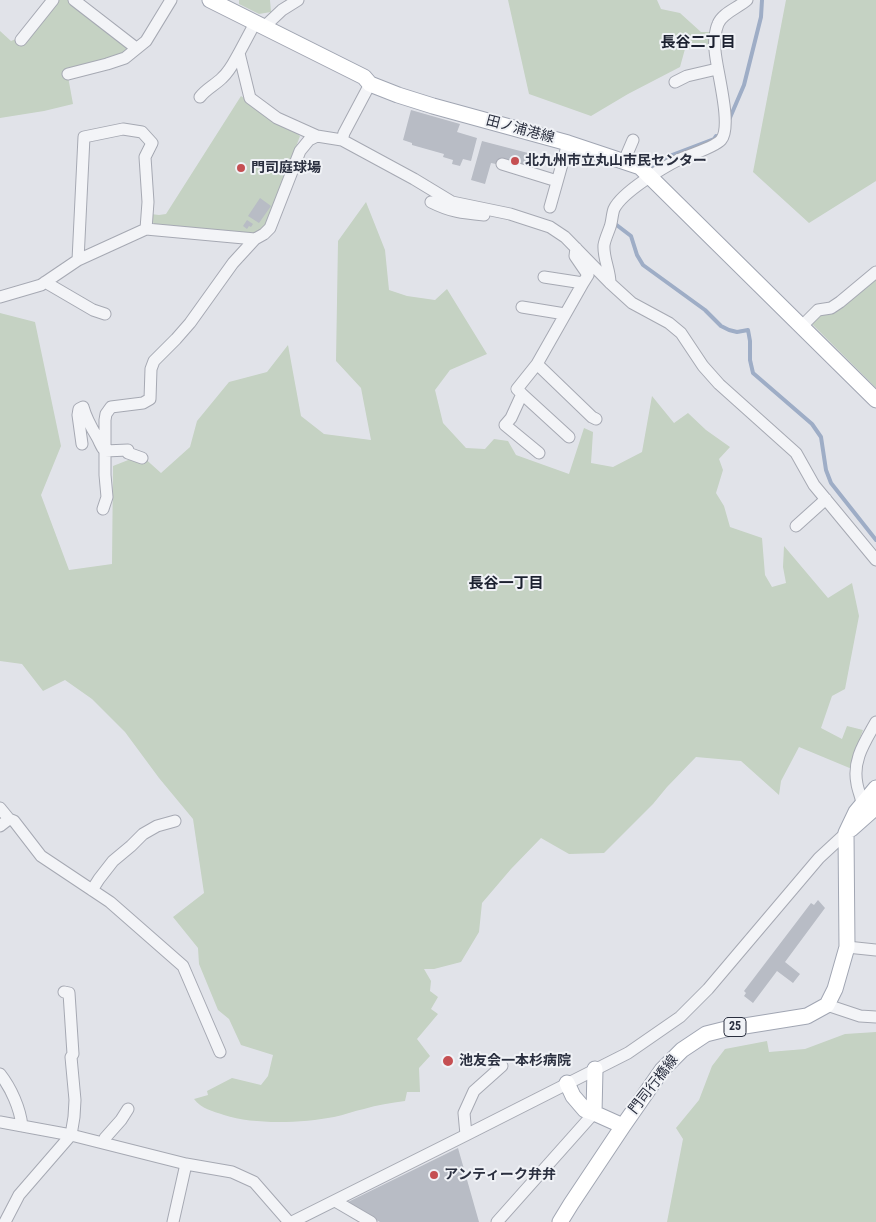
<!DOCTYPE html>
<meta charset="utf-8">
<style>
body{margin:0}
canvas{display:block;background:#e1e3e9}
</style>
<canvas width="876" height="1222"></canvas>
<script>
const g = document.querySelector('canvas').getContext('2d');
g.lineJoin = 'round';
function fillPath(path, color) { g.fillStyle = color; g.fill(path, 'evenodd'); }
function stroke(path, color, width, dash) { g.strokeStyle = color; g.lineWidth = width; g.lineCap = dash ? 'butt' : 'round'; g.setLineDash(dash || []); g.stroke(path); }
function drawText(font, color, halo, rows, align = 'center') {
  g.font = font + ' "Roboto Condensed","Noto Sans JP",sans-serif'; g.lineWidth = 4; g.setLineDash([]); g.textBaseline = 'middle'; g.strokeStyle = halo; g.fillStyle = color; for (const [text, x, y, turn = 0] of rows) {
    g.save(); g.translate(x, y); g.rotate((+turn || 0) * Math.PI / 180); g.textAlign = isNaN(turn) ? turn : align; if (halo) g.strokeText(text, 0, 0); g.fillText(text, 0, 0); g.restore();
  }
}
const green = new Path2D(`
 M59 0H69L129 50 123 55 67 71 73 104 44 111 0 118V31L11 41 16 39 23 42Z
 M239 0H270L271 12 259 14 239 4Z
 M508 0H657L661 9 680 13 701 32H711L710 48 685 49 680 67 628 94 591 116 529 94Z
 M786 0H876V181L809 223 753 172Z
 M241 96 300 136 276 201 264 227 254 235 154 224 151 219V214L159 215 166 214Z
 M366 202 385 250 389 290 407 296 435 300 447 289 487 354 450 370 435 390 443 423 466 448 485 449 494 439 508 441 516 455 569 474 584 428 593 432 591 463 613 467 642 452 652 396 674 423 688 413 706 430 730 447 719 459 723 470 716 493 724 506 730 527 762 538 765 575 772 587 786 583 783 567 784 546 828 598 852 583 859 616 845 689 832 696 821 728 842 739 847 726 863 730 853 757 852 769 799 747 781 781 779 795 741 761 696 757 667 787 653 804 604 853 569 854 541 838 511 869 482 903 479 932 461 962 434 969H424L431 981 430 991 438 997 431 1009 438 1014 417 1039 430 1056 419 1068 420 1092H407L405 1101C391 1103 377 1105 364 1109 354 1111 344 1115 334 1117 302 1123 255 1125 224 1115 212 1111 202 1109 194 1099L208 1095 207 1091 232 1078 261 1085 268 1076 273 1055 241 1045 229 1019 218 1010 199 964 198 948 173 917 204 893 193 819 159 778 125 732 92 699 65 680 43 691 22 664 0 661V313L35 322 61 446 41 495 69 570 112 564 113 466 141 455 161 473 190 447 197 421 229 382 267 372 288 345 301 416 324 434 371 440 361 388 336 361 338 241Z
 M876 275V388L810 322Z
 M876 1032V1222H667L683 1139 676 1128 699 1100 712 1066 725 1049 767 1041 769 1052 805 1049 845 1034Z`);
const stream = new Path2D(`
 M729 120 744 85 761 17 762 0
 M653 168 672 155 714 139 716 136
 M614 223 631 236 637 255 643 265 705 310 721 326 729 330 737 332 748 330 750 341V360L753 373 812 424 821 437 826 470 831 483 876 540`);
const building = new Path2D(`
 M411 110 460 124 457 132 477 138 471 161 463 159 460 166 452 164 453 160 443 157 444 154 412 145V143L403 140Z
 M482 141 528 153 524 166 498 159 496 164 491 163 485 184 471 180Z
 M260 198 271 206 259 223 248 216Z
 M247 220 253 224 251 227 249 226 247 229 243 226Z
 M818 900 825 908 785 962 800 974 793 983 777 971 753 1003 744 996 746 993 744 991 811 903 814 905Z
 M458 1148 479 1222H380L346 1203Z`);
const minor = new Path2D(`
 M74 0 136 48
 M255 23 239 53 250 98 277 118 317 136 342 140 414 179 452 202 510 214 550 227 565 237 610 283 632 303 669 323 681 333 703 366 719 384 796 453 814 485 876 560
 M263 28 282 10 298 0
 M21 40 53 0
 M68 74 107 64 125 58 146 41 171 0
 M675 82 687 76 717 69
 M200 97C206 89 215 85 222 78 230 71 234 62 239 53
 M342 140 344 133 370 84
 M627 154 633 140
 M502 164 557 181
 M431 202C451 212 462 213 484 215
 M550 207 568 143
 M78 260 84 137 123 129 142 132 152 143 145 157 148 202 146 229
 M544 277 583 283
 M45 282 93 310 105 314
 M610 283C610 270 603 258 604 245 605 239 608 233 610 227 612 222 612 214 614 209 622 192 664 167 680 159 690 155 715 147 721 140 733 126 716 69 715 50 714 43 715 31 718 24 722 13 738 8 747 0
 M0 297 41 285 78 260 146 229 255 239
 M522 307 565 314
 M802 326 818 310 831 308 840 302 876 272
 M537 364 592 417 596 419
 M522 394 569 437
 M82 444 78 415 79 409 83 407C86 418 91 427 97 437 100 442 101 447 105 451L128 450V453L142 458
 M539 453 505 425 511 418 522 394 517 389 537 364 583 283 588 275 575 256 576 248
 M103 509 107 497 105 475V420L106 414 111 407 143 403 150 399 151 369 154 361 176 339 190 323 233 263 255 239 264 234 270 228 300 151 309 140 317 136
 M796 526 826 499
 M862 803C861 797 858 790 857 784 852 760 865 742 876 722
 M0 808 9 819 0 826
 M9 819 14 821 41 856 110 902 183 966 220 1052
 M92 890 99 879 113 861 131 846 143 834 157 826 175 821
 M847 947 876 950
 M827 1005 860 1016 876 1017
 M0 1074C11 1088 20 1108 22 1126
 M0 1122 71 1135 186 1164 232 1172 254 1182 289 1222
 M466 1135 464 1113 474 1091 502 1066
 M103 1143 105 1138 121 1120 128 1109
 M335 1201 371 1222
 M5 1222 19 1195 71 1135 74 1117 75 1100 71 1057 73 1054 69 993 64 992
 M173 1222 186 1164
 M292 1222 466 1135 628 1053 680 1017 708 989 819 858 846 833
 M497 1222 594 1113`);
const major = new Path2D(`
 M210 0 364 77 370 84 398 95 433 106 568 143 640 167 876 400
 M851 829 876 807
 M567 1083 573 1096 585 1110 594 1113 623 1126
 M594 1113 595 1069
 M560 1222 571 1204 623 1126 662 1070 682 1050 706 1034 726 1029 807 1016 827 1005 835 989 847 947 846 833 856 812 876 788`);
const markers = [
 [515,161,5,"#c54f52"],
 [241,168,5,"#c54f52"],
 [448,1061,6,"#c54f52"],
 [434,1175,5,"#c54f52"]
];
const shields = [
 [735,1027,22]
];
const shieldNames = [
 ["25",735,1027]
];
const streetNames = [
 ["田ノ浦港線",520,130,15],
 ["門司行橋線",654,1085,-52]
];
const poiNames = [
 ["北九州市立丸山市民センター",525,161],
 ["門司庭球場",251,168],
 ["池友会一本杉病院",459,1061],
 ["アンティーク弁弁",444,1175]
];
const neighbourhoodNames = [
 ["長谷二丁目",698,43],
 ["長谷一丁目",506,584]
];
fillPath(green, '#c5d2c3');
stroke(stream, '#9eadc6', 4);
fillPath(building, '#b8bcc5');
stroke(minor, '#a6a9b3', 13);
stroke(major, '#a1a6b3', 17);
stroke(minor, '#f3f4f7', 11);
stroke(major, '#fff', 15);
for (const [x, y, r, color] of markers) { const dot = new Path2D(); dot.arc(x, y, r, 0, 2 * Math.PI); g.fillStyle = color; g.fill(dot); stroke(dot, '#f0f2f6', 2); }
for (const [x, y, w] of shields) { const box = new Path2D(); box.roundRect(x - w / 2, y - 9.5, w, 19, 4); g.fillStyle = '#f0f2f6'; g.fill(box); stroke(box, '#2a2f3f', 1); }
drawText('bold 12px', '#2a2f3f', null, shieldNames);
drawText('14px', '#2a2f3f', '#f0f2f6', streetNames);
drawText('bold 14px', '#2a2f3f', '#f0f2f6', poiNames, 'left');
drawText('bold 15px', '#1c2130', '#f0f2f6', neighbourhoodNames);
</script>
